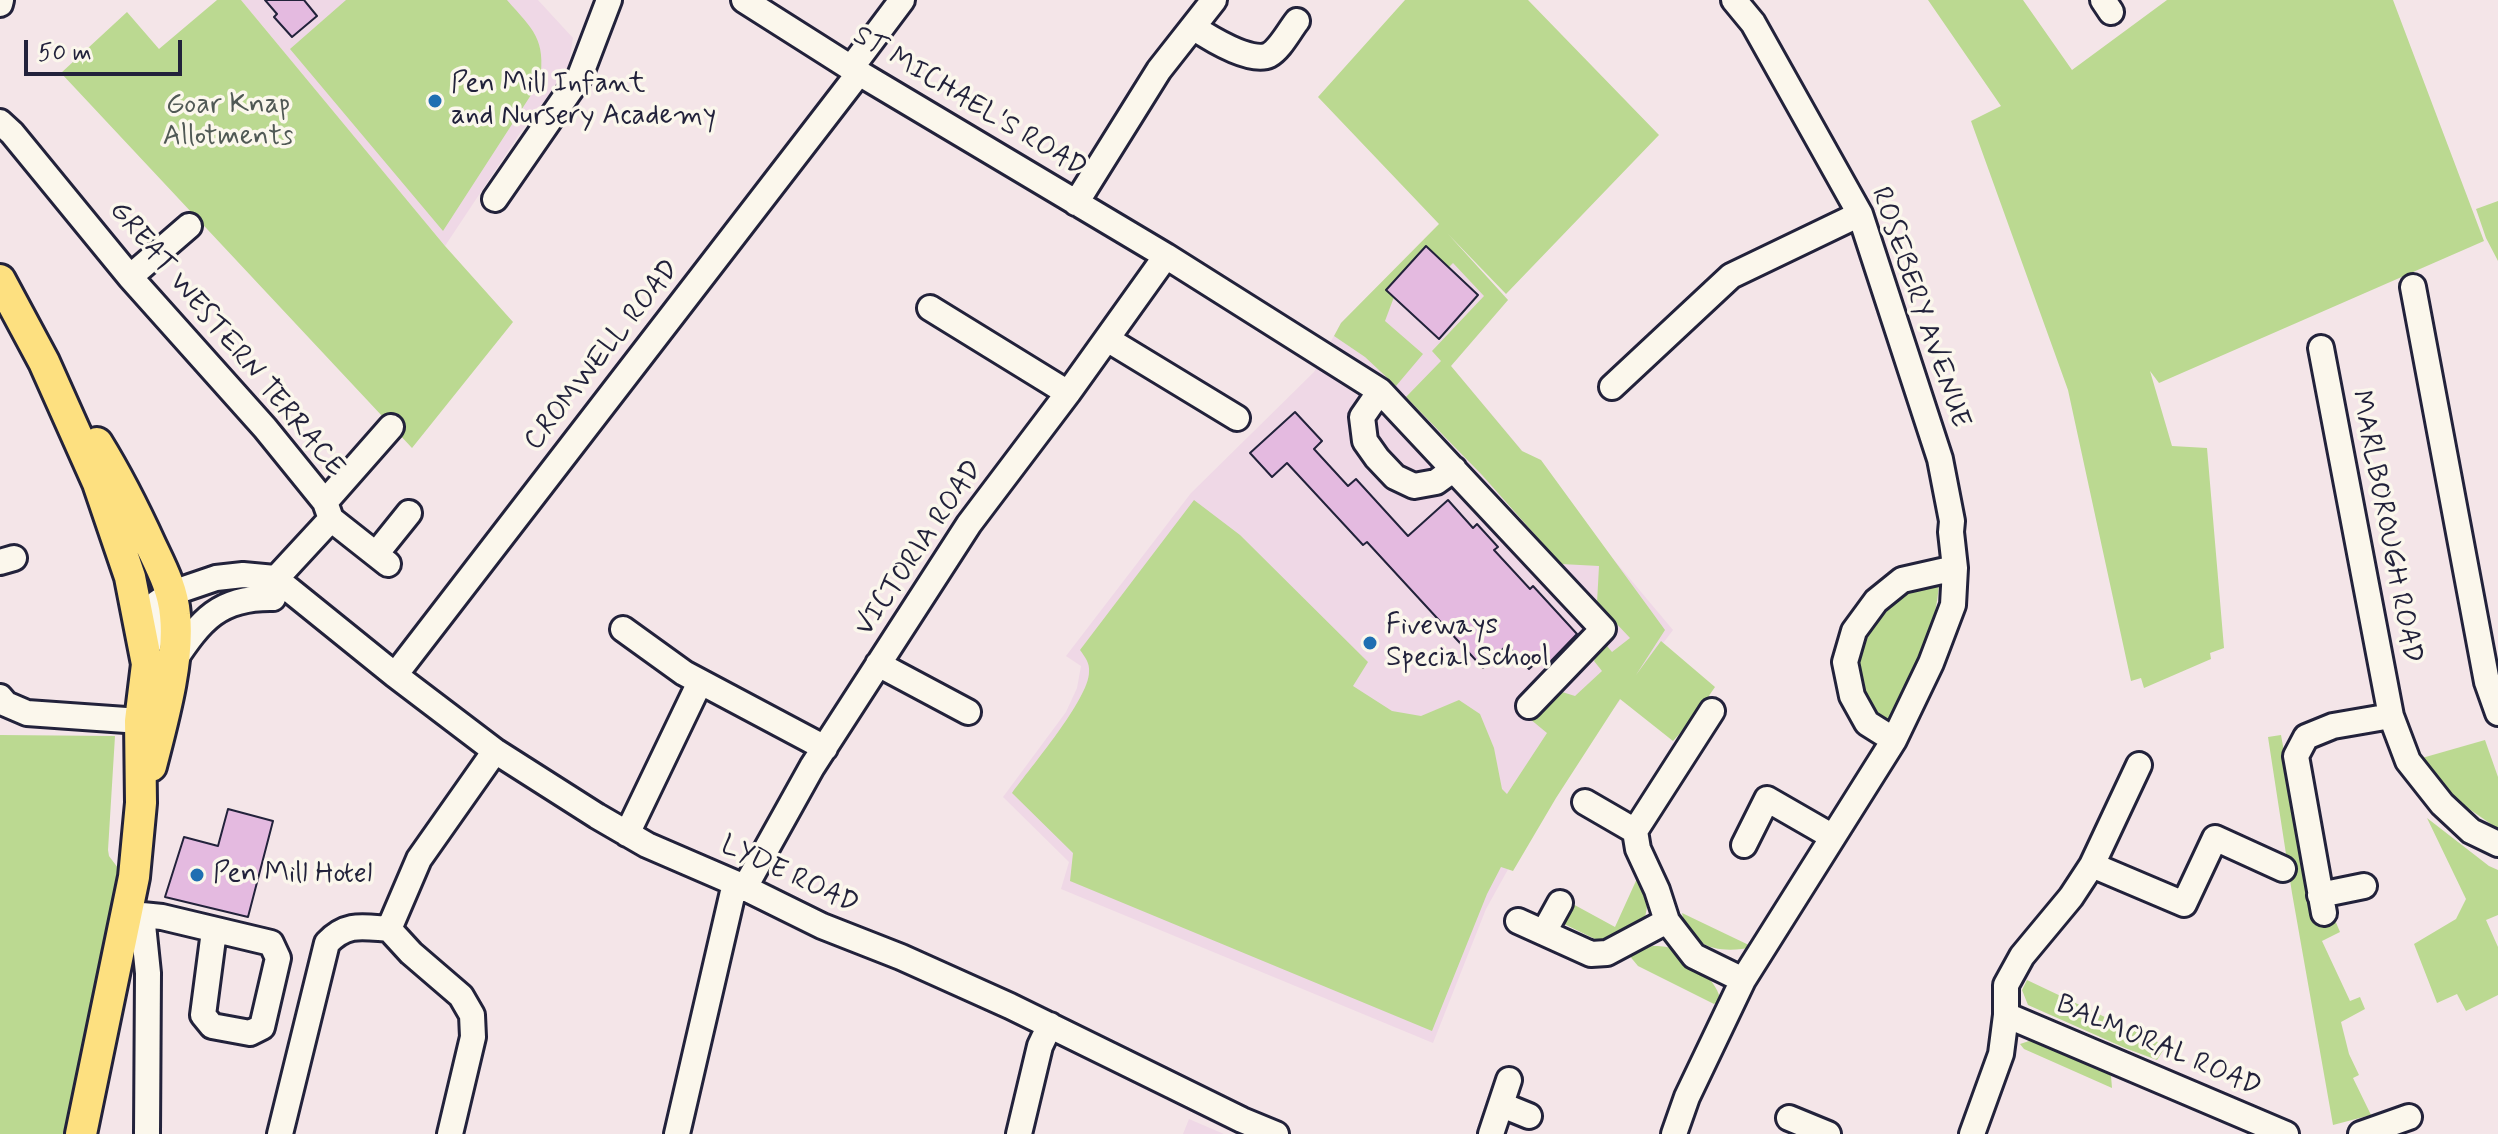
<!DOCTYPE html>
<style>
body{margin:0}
#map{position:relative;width:2498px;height:1134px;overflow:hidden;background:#f4e5e8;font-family:Mynerve,sans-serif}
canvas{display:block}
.scale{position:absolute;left:24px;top:40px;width:158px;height:36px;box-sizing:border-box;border:4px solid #22223b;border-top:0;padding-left:10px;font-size:24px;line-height:28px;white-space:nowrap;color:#22223b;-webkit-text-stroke:6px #fbf7ec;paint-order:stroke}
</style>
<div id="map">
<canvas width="2498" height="1134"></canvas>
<div class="scale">50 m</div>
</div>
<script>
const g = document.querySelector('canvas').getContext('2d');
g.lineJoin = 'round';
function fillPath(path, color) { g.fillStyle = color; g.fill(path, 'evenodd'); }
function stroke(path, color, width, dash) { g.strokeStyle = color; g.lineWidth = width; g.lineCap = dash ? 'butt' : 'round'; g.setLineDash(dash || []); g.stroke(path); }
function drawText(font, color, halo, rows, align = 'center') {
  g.font = font + ' Mynerve,sans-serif'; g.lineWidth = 7; g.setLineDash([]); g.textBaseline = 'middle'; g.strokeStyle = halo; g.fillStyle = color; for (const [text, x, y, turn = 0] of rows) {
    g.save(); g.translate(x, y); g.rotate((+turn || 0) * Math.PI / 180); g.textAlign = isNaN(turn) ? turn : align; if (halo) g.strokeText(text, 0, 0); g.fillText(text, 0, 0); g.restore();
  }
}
const built = new Path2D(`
 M241 0H538L573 38 568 69 520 133 445 246Z
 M1439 225 1508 300 1451 366 1673 630 1551 792 1486 909 1433 1043 1061 889 1069 862 1003 797 1066 712 1077 688 1081 666 1066 656 1191 493 1314 372 1341 323Z
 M1189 1119 1224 1134H1183Z`);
const green = new Path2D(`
 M217 0H241L445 246 513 322 412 448 61 73 127 12 159 49Z
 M346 0H507C533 30 546 38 540 81L443 231 290 49Z
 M1405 0H1528L1659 135 1506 294 1448 234 1508 300 1451 366 1522 451 1541 460 1665 630 1636 675 1661 641 1715 687 1693 719 1673 741 1620 699 1556 798 1513 871 1501 867 1487 894 1432 1031 1070 881 1073 853 1012 793C1030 768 1089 699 1089 672 1090 663 1085 657 1080 650L1194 500 1240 535 1368 662 1353 686 1392 711 1421 716 1459 700 1480 714 1494 748 1502 789 1507 794 1547 733 1530 719 1559 691 1575 696 1602 671 1594 661 1603 641 1612 652 1630 638 1597 603 1599 566 1561 564 1482 475 1406 397 1441 361 1432 351 1484 296 1453 263 1449 267 1426 246 1386 290 1394 297 1385 321 1423 354 1396 386 1365 357 1334 336 1341 323 1439 224 1318 97Z
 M1928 0H2023L2072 70 2167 0H2393L2484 241 2159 383 2150 371 2172 446 2207 448 2224 648 2210 653 2211 659 2144 688 2141 678 2131 681 2068 390 1971 121 2001 106Z
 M2498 201V261L2486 238 2476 209Z
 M1939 581C1937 633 1911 674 1889 719L1881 725C1853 688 1850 642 1885 608 1890 603 1897 594 1903 590 1913 585 1928 584 1939 581Z
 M0 735 115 736 108 850 109 856 118 868 83 1047 63 1134H0Z
 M2281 735 2314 917 2332 913 2340 932 2322 941 2350 1001 2360 997 2365 1009 2341 1022 2349 1054 2359 1075 2353 1078 2371 1115 2333 1125 2292 893 2268 737Z
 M2485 740 2498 777V829L2452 797 2422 758Z
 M2427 818 2489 866 2498 870V915L2486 920 2498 947V995L2466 1011 2457 994 2437 1003 2414 944 2456 919 2466 899Z
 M1640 872 1650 890 1645 918 1601 942 1558 921 1571 903 1615 927Z
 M1682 913 1753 947C1722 954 1689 949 1682 913Z
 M1653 946C1659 946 1667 946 1672 949 1688 956 1721 984 1720 1001L1714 1004 1638 966 1628 954Z
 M2027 980 2166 1046 2157 1060 2125 1048 2028 1005 2022 990Z
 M2029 1041C2059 1042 2087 1060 2111 1076L2112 1088 2024 1049 2020 1044Z`);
const building = new Path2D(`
 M265 0H304L317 16 292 37 274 17 277 14Z
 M1426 246 1478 295 1439 339 1386 290Z
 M1295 412 1322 441 1314 449 1348 486 1356 479 1408 536 1448 500 1473 528 1477 524 1498 547 1494 550 1530 589 1533 586 1577 634 1550 662 1544 655 1529 669 1507 645 1483 668 1367 542 1363 545 1287 463 1272 477 1250 453Z
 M228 809 273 821 248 917 165 897 184 837 218 846Z`);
const minor = new Path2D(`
 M744 0 859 73 1166 256 1380 391 1603 629 1529 706
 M2103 0 2111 12
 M0 4 1 0
 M1193 27C1208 37 1251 64 1269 55 1280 49 1289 31 1297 21
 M851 68 902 0
 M0 122 12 133 130 277 265 428 325 502 331 519 258 598
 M495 199 580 76 609 0
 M1076 203 1159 70 1214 0
 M130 277 189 226
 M2413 287 2487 682 2498 713
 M930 308 1068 393
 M1107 339 1237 418
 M2321 348 2391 716 2408 761 2442 804 2471 831 2498 844
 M1612 387 1731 276 1860 214
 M1380 391 1362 417 1365 441 1377 458 1395 477 1414 486 1436 482 1454 469
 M325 502 391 427
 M331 519 388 564
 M376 554 409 513
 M0 562 14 558
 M623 629 684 673 825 748
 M149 644 152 611 157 603 172 593 216 578 243 575 275 578 395 675 495 751 597 816 647 845 735 883 822 926 901 957 1010 1006 1242 1120 1276 1134
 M173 662C201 620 219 597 273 598
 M878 664 968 712
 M395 675 859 73
 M0 697 6 704 27 713 140 721
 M1712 711 1635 831 1638 849 1657 890 1667 921 1694 956 1743 980
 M1894 740 1867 723 1852 696 1845 662 1854 631 1876 601 1902 580 1955 568
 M1585 802 1635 831
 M627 834 700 682
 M1744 845 1767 799 1833 837
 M2092 865 2184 904 2215 838 2283 869
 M744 889 812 767 969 524 1068 393 1166 256
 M2320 895 2364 886
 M128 913 142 915 148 973 147 1134
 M2324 913 2296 756 2306 737 2333 726 2391 716
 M142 915 162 917 271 943 278 958 262 1027 250 1033 212 1026 203 1015 214 931
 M1518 921 1591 954 1607 953 1667 921
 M389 929 419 859 495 751
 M1544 932 1560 903
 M2006 1015 2286 1134
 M1502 1105 1529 1116
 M1789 1118 1828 1134
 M280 1134 327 943C347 922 363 927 389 929L411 953 461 996 472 1015 473 1037 450 1134
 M677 1134 735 883
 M1019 1134 1040 1046 1050 1025
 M1491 1134 1509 1080
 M1674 1134 1687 1097 1743 980 1894 740 1931 663 1953 605 1955 568 1951 532 1952 521 1940 459 1860 214 1753 23 1734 0
 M1972 1134 2001 1054 2006 1015V985L2022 956 2071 897 2092 865 2139 765
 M2361 1134 2409 1117`);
const major = new Path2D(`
 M0 280 44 362 98 483 130 577 147 664 140 721 141 803 134 877 81 1134
 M97 443C118 477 135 511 151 546 162 569 173 590 175 615 180 660 162 723 151 766`);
const markers = [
 [435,101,8,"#1f6fb2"],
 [1370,643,8,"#1f6fb2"],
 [197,875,8,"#1f6fb2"]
];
const poiNames = [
 ["Pen Mill Infant",451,85],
 ["and Nursery Academy",451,117],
 ["Fiveways",1386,627],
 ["Special School",1386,659],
 ["Pen Mill Hotel",213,875]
];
const streetNames = [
 ["ST MICHAEL'S ROAD",969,103,31],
 ["ROSEBERY AVENUE",1919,308,71],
 ["GREAT WESTERN TERRACE",226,340,50],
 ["CROMWELL ROAD",603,356,-52],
 ["MARLBOROUGH ROAD",2385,527,79],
 ["VICTORIA ROAD",920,549,-56],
 ["LYDE ROAD",789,876,25],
 ["BALMORAL ROAD",2158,1047,23]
];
const parkNames = [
 ["Goar Knap",228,106],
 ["Allotments",228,138]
];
fillPath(built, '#efd8e6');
fillPath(green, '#bbd991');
fillPath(building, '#e4bae0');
stroke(building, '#22223b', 2);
stroke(minor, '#22223b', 30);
stroke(major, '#22223b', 36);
stroke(minor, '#fbf7ec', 24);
stroke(major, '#fde080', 30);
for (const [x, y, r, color] of markers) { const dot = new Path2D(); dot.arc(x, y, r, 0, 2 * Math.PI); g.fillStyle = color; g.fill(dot); stroke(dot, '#fbf7ec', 3); }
drawText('28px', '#22223b', '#fbf7ec', poiNames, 'left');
drawText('28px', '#22223b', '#fbf7ec', streetNames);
drawText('28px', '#505955', '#fbf7ec', parkNames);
</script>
